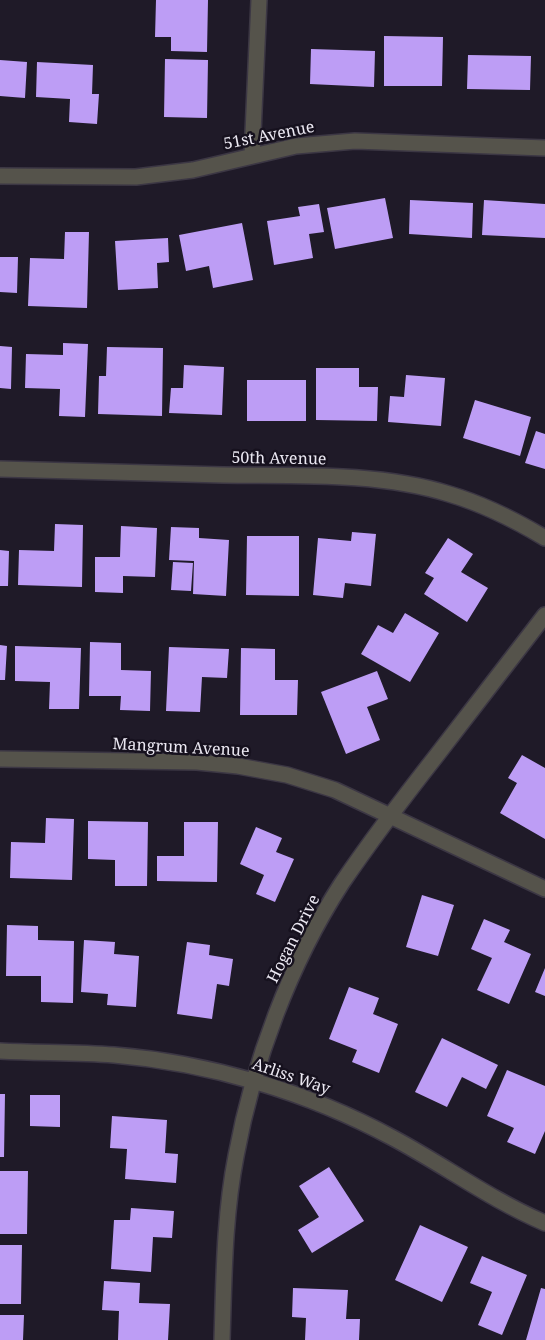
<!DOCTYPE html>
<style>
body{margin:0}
canvas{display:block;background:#1f1a28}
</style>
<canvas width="545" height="1340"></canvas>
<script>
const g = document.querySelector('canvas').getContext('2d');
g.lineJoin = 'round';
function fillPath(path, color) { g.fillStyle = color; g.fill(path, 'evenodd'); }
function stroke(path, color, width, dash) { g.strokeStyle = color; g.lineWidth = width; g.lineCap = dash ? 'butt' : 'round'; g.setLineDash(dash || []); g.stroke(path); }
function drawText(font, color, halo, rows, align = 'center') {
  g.font = font + ' "Noto Serif",serif'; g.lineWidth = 5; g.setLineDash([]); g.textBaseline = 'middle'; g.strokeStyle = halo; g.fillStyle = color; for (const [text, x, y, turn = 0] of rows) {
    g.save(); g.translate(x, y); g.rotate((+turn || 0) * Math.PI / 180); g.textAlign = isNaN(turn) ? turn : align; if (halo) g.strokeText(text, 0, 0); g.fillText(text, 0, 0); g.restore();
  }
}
const building = new Path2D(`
 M156 0H208L207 52 171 51V37H155Z
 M384 36 443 37 442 86H384Z
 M311 49 375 51 374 87 310 84Z
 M468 55 531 56 530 90 467 89Z
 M165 59 208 60 207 118 164 117Z
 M0 60 27 62 25 98 0 96Z
 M37 62 93 65 92 94H99L97 124 69 122 70 99 36 97Z
 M385 198 393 238 335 249 327 208Z
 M410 200 473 203 472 238 409 234Z
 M484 200 545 204V238L482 235Z
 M319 204 324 232 309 234 313 258 274 265 267 221 300 216 298 207Z
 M242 223 253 280 213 288 209 266 186 271 179 235Z
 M65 232H89L87 308 28 306 30 258 64 259Z
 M168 238 169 262 157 263 158 288 118 290 115 241Z
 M0 257H18L17 293 0 292Z
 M63 343 88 344 85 417 59 416 60 389 25 388 26 354 63 355Z
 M0 346 12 347 11 389 0 388Z
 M107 347 163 348 162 416 98 414 99 376H106Z
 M184 365 224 367 222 415 169 413 171 388H183Z
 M316 368H359V387H378L377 421 316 420Z
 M406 375 445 378 441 426 388 422 390 396 404 397Z
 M247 380H306V421H247Z
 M475 400 531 417 520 456 463 438Z
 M536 431 545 434V469L525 463Z
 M55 524 83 525 82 587 18 585 19 550 54 551Z
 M121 526 157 528 155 577 123 576V593L95 592V557H120Z
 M171 527 199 528V538L229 540 226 596 193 594 194 561 169 560Z
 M352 532 376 534 371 586 345 583 343 598 313 595 318 538 351 541Z
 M247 536H299V596L246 595Z
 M448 538 473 554 461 572 488 588 467 622 424 594 434 578 425 573Z
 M0 550 9 551 8 586H0Z
 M173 562 193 563 191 591 171 590Z
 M405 613 439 633 410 682 361 654 378 625 393 633Z
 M90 642 121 643V670L151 671 150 711 120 710 121 696H89Z
 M0 645 7 646 5 680H0Z
 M15 646 81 648 79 709H49L50 682 15 681Z
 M169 647 229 649 227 678 202 677 200 712 166 711Z
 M241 648 275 649V680H298L297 715H240Z
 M377 671 388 699 367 707 380 740 346 754 321 692Z
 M522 755 545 768V839L500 813 517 783 508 778Z
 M46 818 74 819 72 880 10 878 11 842 45 843Z
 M88 821 148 822 147 886H115V860L88 859Z
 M184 822H218L217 882 157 881V856H184Z
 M256 827 282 838 276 852 294 859 275 902 256 894 264 875 240 864Z
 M422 895 454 905 438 956 406 947Z
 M484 919 510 930 504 942 531 954 509 1004 477 990 492 958 471 949Z
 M7 925 38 926V940L74 941 73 1003 41 1002V976H6Z
 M84 940 115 942 114 954 139 956 136 1007 107 1005 108 994 81 992Z
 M187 942 210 945 209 955 233 959 229 986 217 984 212 1019 177 1014Z
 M545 968V996L535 992Z
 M349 987 379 998 373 1014 398 1024 379 1073 352 1062 357 1050 329 1039Z
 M442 1038 498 1065 486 1089 462 1077 447 1107 415 1092Z
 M507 1070 545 1086V1131L535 1154 507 1142 514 1128 487 1116Z
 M0 1094H5L4 1157H0Z
 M30 1095H60V1127L30 1126Z
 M112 1116 167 1120 165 1153 178 1154 176 1183 125 1179 127 1149 110 1148Z
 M329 1167 364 1221 312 1253 298 1230 319 1217 299 1186Z
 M0 1171H28L27 1234H0Z
 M131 1208 174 1211 172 1238 153 1237 151 1272 111 1269 114 1220H130Z
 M420 1225 468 1247 442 1302 395 1280Z
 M0 1245H22L21 1304H0Z
 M482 1256 527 1275 502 1335 478 1325 492 1292 470 1283Z
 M104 1281 140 1283 139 1303 170 1304 168 1340H118L119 1311 102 1310Z
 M293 1288 348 1290 346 1319H360L359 1340H305L306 1318 292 1317Z
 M541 1288 545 1289V1340H526Z
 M0 1315H24L23 1340H0Z`);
const minor = new Path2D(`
 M252 155 259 0
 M0 176 136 177 193 170 296 146 355 141 545 148
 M0 469C74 471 149 473 223 475 296 476 379 472 449 494 483 504 515 520 545 538
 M0 759 197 762 238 766 287 775 335 790 545 889
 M0 1051C38 1053 76 1052 114 1055 210 1063 308 1092 393 1138 444 1165 491 1200 545 1223
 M222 1340C224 1279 224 1217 236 1156 253 1063 290 963 342 883 372 839 404 797 437 755 473 708 509 662 545 615`);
const streetNames = [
 ["51st Avenue",269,136,-11],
 ["50th Avenue",279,459,1],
 ["Mangrum Avenue",181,748,3],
 ["Hogan Drive",294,939,-63],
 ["Arliss Way",291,1077,19]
];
fillPath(building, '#bd9df5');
stroke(minor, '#3c3744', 18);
stroke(minor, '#55534b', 15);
drawText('16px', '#ebe8f2', '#16111e', streetNames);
</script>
